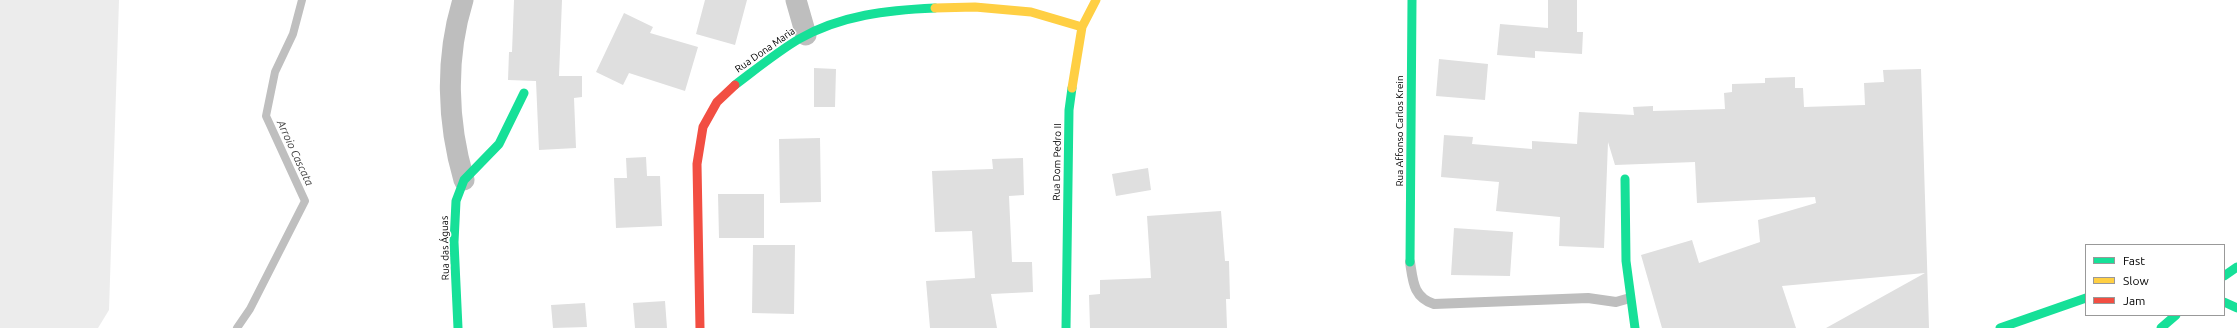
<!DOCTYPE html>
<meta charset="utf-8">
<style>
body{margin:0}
#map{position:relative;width:2237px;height:328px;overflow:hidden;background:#fff;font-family:Ubuntu,sans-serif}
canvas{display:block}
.legend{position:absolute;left:2085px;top:244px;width:140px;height:72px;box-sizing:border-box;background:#fff;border:1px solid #999;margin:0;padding:5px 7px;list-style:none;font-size:12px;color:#000}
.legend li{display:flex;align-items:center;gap:8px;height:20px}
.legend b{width:20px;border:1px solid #999}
</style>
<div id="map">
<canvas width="2237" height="328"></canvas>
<ul class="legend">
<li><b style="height:5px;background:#16e098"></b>Fast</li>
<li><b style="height:5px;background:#ffcf43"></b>Slow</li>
<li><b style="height:5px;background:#f24e42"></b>Jam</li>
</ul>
</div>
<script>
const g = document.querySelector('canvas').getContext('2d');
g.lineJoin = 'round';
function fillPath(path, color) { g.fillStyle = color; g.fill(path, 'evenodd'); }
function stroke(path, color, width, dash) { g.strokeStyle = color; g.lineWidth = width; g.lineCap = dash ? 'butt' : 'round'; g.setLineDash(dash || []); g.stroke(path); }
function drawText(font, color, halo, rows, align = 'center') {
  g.font = font + ' Ubuntu,sans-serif'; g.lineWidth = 3; g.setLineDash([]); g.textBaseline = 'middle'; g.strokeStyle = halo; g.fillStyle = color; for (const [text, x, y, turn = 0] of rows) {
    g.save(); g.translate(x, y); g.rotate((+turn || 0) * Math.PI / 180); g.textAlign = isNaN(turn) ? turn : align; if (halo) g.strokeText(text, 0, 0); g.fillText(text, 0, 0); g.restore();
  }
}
const green = new Path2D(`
 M0 0H119L109 310 98 328H0Z`);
const stream = new Path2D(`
 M237 328 250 309 305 201 266 116 275 72 293 34 302 0`);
const building = new Path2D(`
 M514 0H562L559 76H582V97L574 98 576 148 539 150 536 81 508 80 509 52H512Z
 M705 0H747L735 45 696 34Z
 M1548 0H1577V32H1583L1582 54 1535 51V58L1497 55 1500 24 1548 28Z
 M624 13 653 27 650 33 698 47 685 91 629 73 623 85 596 72Z
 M1439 59 1488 64 1485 100 1436 96Z
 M814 68 836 69 835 107H814Z
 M1921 69 1929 328H1826L1925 273 1782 286 1796 328H1662L1641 255 1692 240 1699 263 1760 242 1758 220 1816 203 1815 197 1697 203 1695 162 1615 165 1608 142 1604 248 1559 246 1560 217 1496 211 1499 182 1441 177 1444 135 1473 137 1472 144 1532 149V141L1577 144 1579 112 1634 115 1633 107 1653 106V111L1725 109 1724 93 1732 92V84L1765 83V78L1795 77V88H1803L1804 107 1865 105 1864 83 1884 82 1883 70Z
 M820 138 821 202 780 203 779 139Z
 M646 157 647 176H660L662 226 616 228 614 178H627L626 158Z
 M1023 158 1024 195 1009 196 1012 262H1032L1033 292 991 294 997 328H930L926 281 975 278 972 231 935 232 932 171 993 169 992 159Z
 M1148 168 1151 190 1116 196 1112 174Z
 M718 194H764V238H719Z
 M1221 211 1225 261H1229L1230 299H1226L1227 328H1090L1089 295 1100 294V280L1151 278 1147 216Z
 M1454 228 1513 232 1510 276 1451 275Z
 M753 245H795L794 314 752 313Z
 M665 301 667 328H635L633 303Z
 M585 303 587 327 553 328 551 305Z`);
const lane = new Path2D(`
 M1410 262C1413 281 1413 297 1434 304L1588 298 1616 302 1630 298`);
const street = new Path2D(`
 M463 0C445 58 447 122 464 180
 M796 0 806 35`);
const fast = new Path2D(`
 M735 85C755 70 777 52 799 39 841 15 888 10 935 8
 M1625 179 1626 261 1635 328
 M1410 262 1412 0
 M2224 276 2237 267
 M2224 302 2237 308
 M458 328 454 242 456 201 464 180 499 144 524 93
 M1066 328 1069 110 1072 88
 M2000 328 2086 298
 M2161 328 2176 315`);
const slow = new Path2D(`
 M935 8 975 7 1031 12 1082 27
 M1072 88 1082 27 1096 0`);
const jam = new Path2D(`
 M700 328 697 164 703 127 717 102 735 85`);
const streetNames = [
 ["Rua Dona Maria",765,50,-35],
 ["Rua Affonso Carlos Krein",1400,131,-90],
 ["Rua Dom Pedro II",1057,162,-89],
 ["Rua das Águas",445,248,-91]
];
const waterNames = [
 ["Arroio Cascata",295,153,65]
];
fillPath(green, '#ececec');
stroke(stream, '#bfbfbf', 8);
fillPath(building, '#dfdfdf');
stroke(lane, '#bebebe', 10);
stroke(street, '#bebebe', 21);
stroke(fast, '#16e098', 9);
stroke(slow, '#ffcf43', 9);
stroke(jam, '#f24e42', 9);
drawText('10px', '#000', '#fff', streetNames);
drawText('italic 11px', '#444', '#fff', waterNames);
</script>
